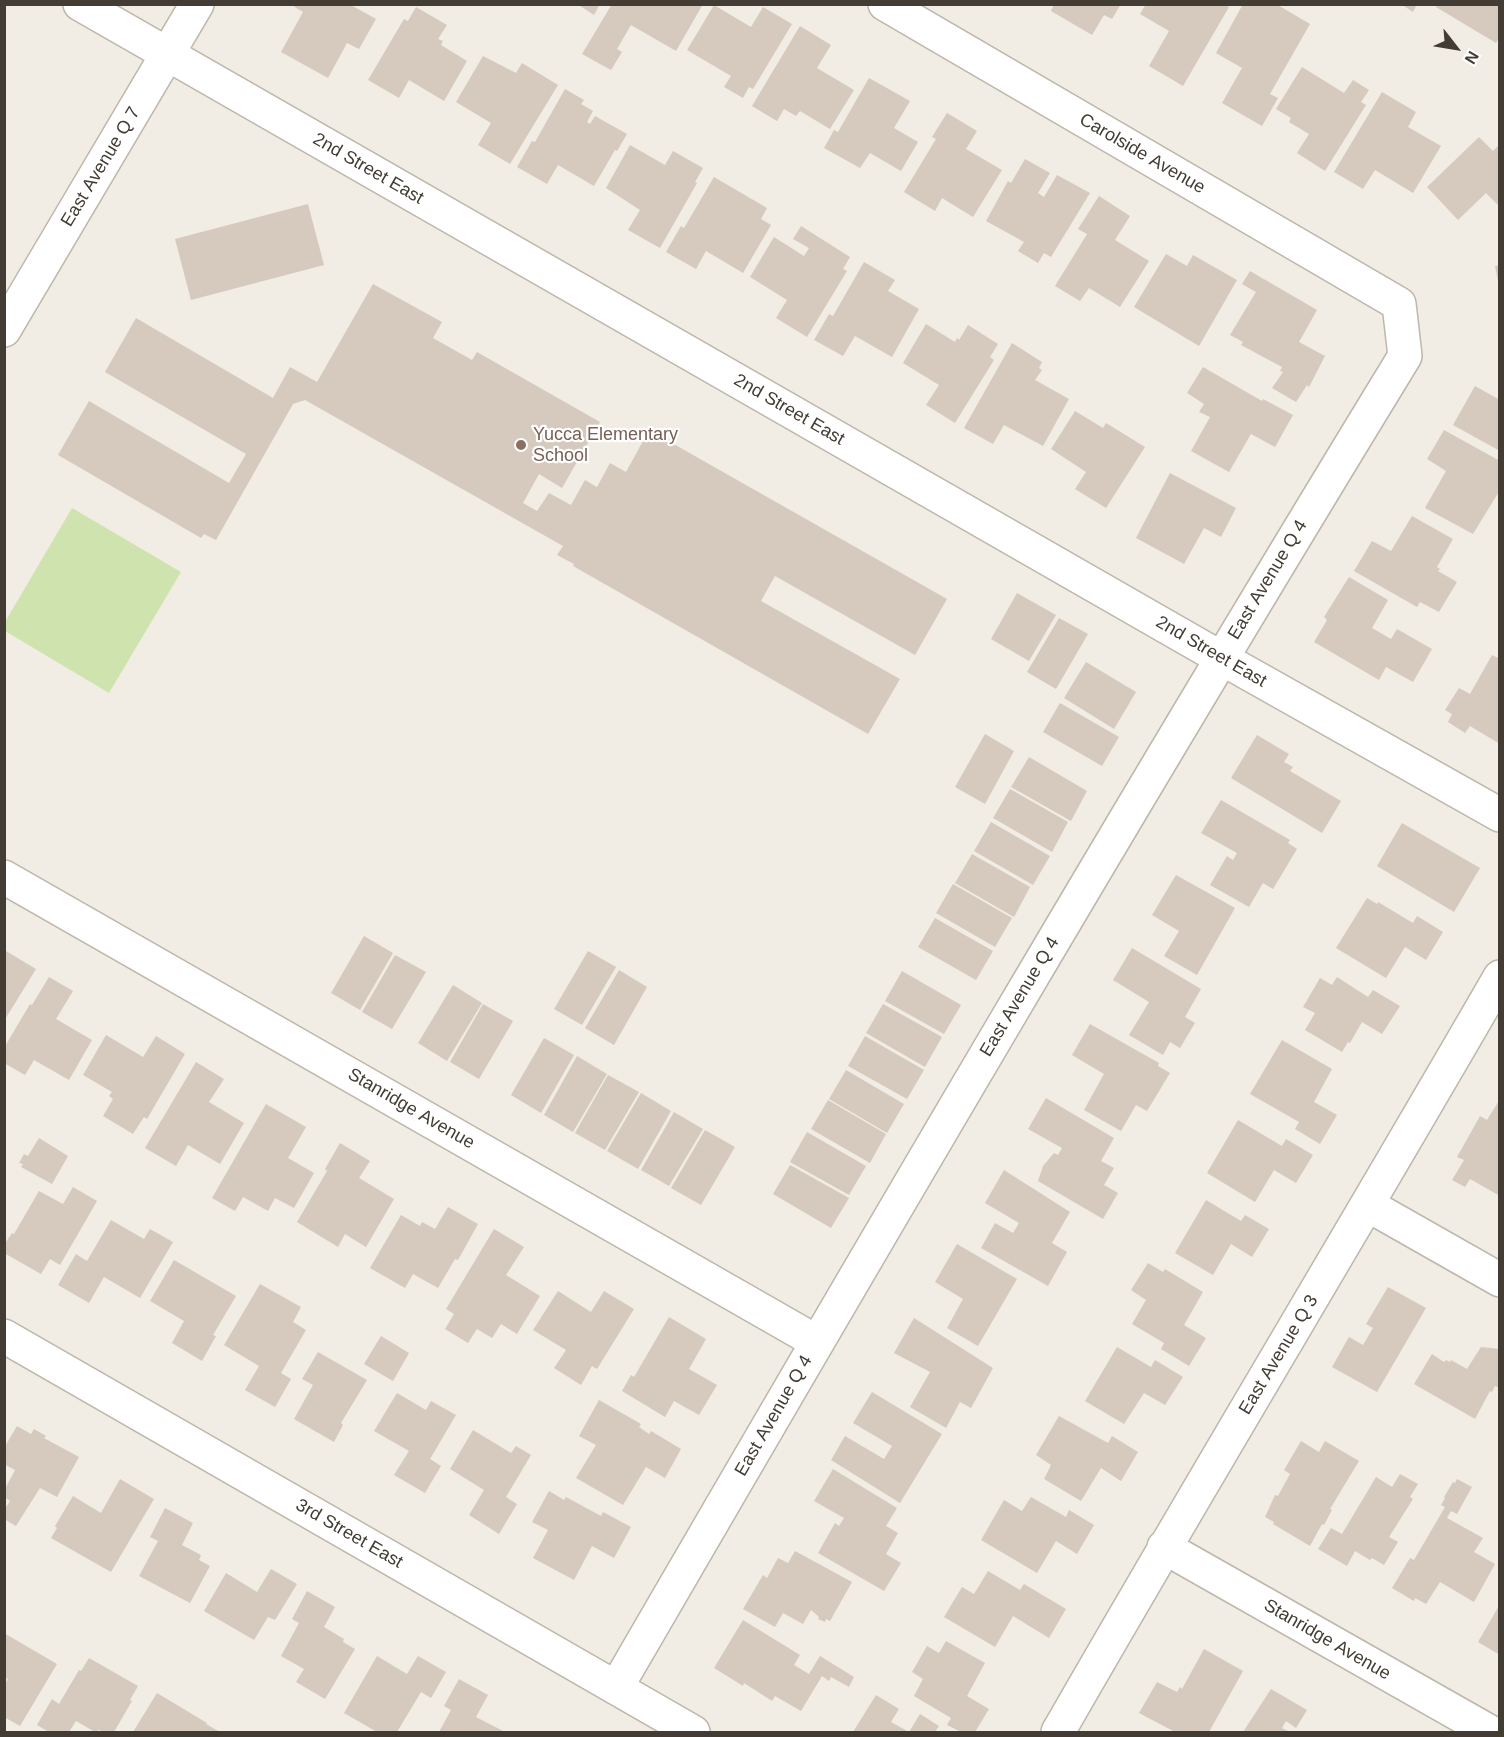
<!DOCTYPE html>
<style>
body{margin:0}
#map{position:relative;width:1504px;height:1737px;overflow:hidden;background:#f1ece4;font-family:Helvetica,sans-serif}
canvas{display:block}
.frame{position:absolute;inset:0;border:6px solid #423c34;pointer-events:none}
.north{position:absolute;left:1426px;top:18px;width:60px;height:60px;-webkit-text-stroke:4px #fff;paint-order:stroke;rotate:121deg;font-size:16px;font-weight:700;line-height:24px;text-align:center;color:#423c34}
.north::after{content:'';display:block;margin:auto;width:21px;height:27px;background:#423c34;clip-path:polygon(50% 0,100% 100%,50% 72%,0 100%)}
</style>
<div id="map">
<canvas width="1504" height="1737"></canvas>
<div class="frame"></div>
<div class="north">N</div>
</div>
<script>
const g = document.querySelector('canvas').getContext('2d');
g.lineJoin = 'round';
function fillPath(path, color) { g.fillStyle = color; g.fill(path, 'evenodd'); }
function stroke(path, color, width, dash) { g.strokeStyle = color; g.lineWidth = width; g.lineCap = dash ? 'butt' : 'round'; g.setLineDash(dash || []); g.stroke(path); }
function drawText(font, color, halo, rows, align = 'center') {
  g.font = font + ' Helvetica,sans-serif'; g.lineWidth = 4.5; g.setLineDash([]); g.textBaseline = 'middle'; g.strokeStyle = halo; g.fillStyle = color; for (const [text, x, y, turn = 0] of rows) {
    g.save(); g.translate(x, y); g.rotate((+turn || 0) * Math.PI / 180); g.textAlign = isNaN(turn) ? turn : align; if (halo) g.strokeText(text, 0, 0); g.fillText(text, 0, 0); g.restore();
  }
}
const green = new Path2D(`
 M72 508 181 572 109 693 5 631V622Z`);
const building = new Path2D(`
 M290 4H349L376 19 359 49 347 43 328 78 281 52 303 12Z
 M577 4H600L594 15Z
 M612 4H703L676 51 631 25 617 49 622 52 611 70 582 54Z
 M1054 4H1121L1112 19 1104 15 1092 35 1051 11Z
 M1146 4H1224L1229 7 1183 86 1149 66 1169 31 1140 14Z
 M1243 4H1276L1310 24 1270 94 1278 98 1262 126 1222 103 1242 68 1216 53Z
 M1401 4H1417L1413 12Z
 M1437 4H1500V36L1496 43 1436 7Z
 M714 5 751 27 763 7 792 24 753 89 749 87 743 98 724 87 731 76 687 50Z
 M416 7 447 25 438 39 443 41 441 45 467 61 444 101 409 80 399 98 368 80 404 19 408 21Z
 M800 26 831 45 817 68 854 90 830 129 800 111 796 116 784 109 777 121 752 106Z
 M483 56 516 73 522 63 558 85 510 164 478 145 491 123 456 102Z
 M1302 67 1344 93 1353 80 1369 90 1361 102 1366 105 1325 171 1297 153 1309 134 1289 122 1291 118 1276 109Z
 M869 78 910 101 894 128 918 142 901 171 870 153 860 168 824 148 834 130 838 132Z
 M565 89 584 100 581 104 593 111 587 122 590 124 595 116 627 134 617 151 615 150 594 186 558 165 547 184 517 167 532 141 535 142Z
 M1382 92 1416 112 1408 127 1441 146 1413 193 1375 170 1363 189 1334 172Z
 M947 113 977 131 966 149 1002 170 973 217 942 198 935 211 904 192 936 139 932 137Z
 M1479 137 1493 151 1500 144V207L1486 193 1458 220 1427 187Z
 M630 145 665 165 673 151 703 168 695 182 697 183 660 248 628 230 640 210 606 188Z
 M1025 159 1050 173 1038 193 1044 197 1057 175 1090 193 1051 257 1044 253 1038 263 1018 251 1024 242 986 221 1008 181 1011 183Z
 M714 177 767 208 761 219 771 225 743 273 706 251 696 269 666 252 681 226 684 228Z
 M1099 196 1130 216 1115 240 1149 261 1120 307 1089 288 1080 301 1055 286 1087 234 1078 229Z
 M308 204 324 265 191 300 175 239Z
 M801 226 850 257 843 269 847 271 807 337 776 318 787 300 750 277 774 237 804 256 809 248 793 239Z
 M1166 254 1187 266 1193 255 1237 280 1199 346 1134 307Z
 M864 262 895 280 888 291 919 309 892 357 855 336 843 356 814 340 829 314 833 316Z
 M1500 265V281H1498L1495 266Z
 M1250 271 1317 310 1299 342 1325 356 1309 387 1307 385 1296 402 1272 388 1283 372 1280 371 1282 367 1241 345 1243 342 1230 335 1256 292 1242 284Z
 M373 284 442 322 433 338 472 360 477 352 600 422 562 488 539 474 523 503 537 511 549 493 571 505 585 480 597 487 610 463 626 472 649 430 947 599 915 655 775 576 761 601 900 679 868 734 573 566 574 564 557 555 563 546 305 400 293 404 216 540 204 534 201 538 58 455 89 401 229 483 246 454 105 372 136 318 273 398 290 367 317 382Z
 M926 324 955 342 957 338 959 340 968 325 998 344 990 357 994 360 955 423 926 405 939 385 903 363Z
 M1012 343 1042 362 1039 368 1042 370 1035 380 1069 399 1043 446 1004 425 993 444 964 428Z
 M1203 367 1262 401 1263 399 1293 415 1275 447 1251 434 1229 472 1191 451 1210 417 1199 412 1204 404 1187 393Z
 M1475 386 1500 400V451L1453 425Z
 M1075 411 1103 428 1106 423 1145 447 1106 508 1075 489 1086 472 1051 449Z
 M1444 430 1500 461V490L1473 534 1425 508 1446 471 1427 459Z
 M1170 473 1236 508 1221 537 1204 528 1184 564 1136 538Z
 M1412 516 1453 539 1437 567 1440 569 1438 571 1457 582 1439 612 1420 602 1417 607 1354 571 1372 541 1391 551Z
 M1349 577 1388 600 1372 628 1391 639 1397 629 1432 649 1413 682 1386 667 1379 680 1314 642 1327 620 1324 617Z
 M1017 593 1056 615 1029 661 991 639Z
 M1059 618 1088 634 1056 689 1027 672Z
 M1492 655 1500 659V744L1470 726 1465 733 1448 722 1452 714 1445 710 1459 688 1470 694Z
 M1086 662 1136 692 1114 729 1064 698Z
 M1060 703 1119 737 1102 766 1043 732Z
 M985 734 1014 751 985 804 955 787Z
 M1257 735 1289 754 1284 762 1293 767 1290 771 1341 801 1322 833 1231 778Z
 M1029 757 1087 791 1071 821 1011 787Z
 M1010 789 1068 822 1052 852 993 818Z
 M1221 800 1290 840 1288 843 1297 849 1273 889 1263 883 1249 907 1210 885 1227 856 1233 860 1237 853 1201 833Z
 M991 822 1050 856 1033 885 974 851Z
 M1402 823 1480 868 1454 912 1377 866Z
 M972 854 1030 887 1014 917 955 883Z
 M1176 875 1235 908 1197 975 1164 956 1179 931 1152 915Z
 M953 884 1012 918 995 947 936 913Z
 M1367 898 1377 904 1378 902 1413 923 1417 916 1443 932 1426 960 1405 947 1386 978 1336 948Z
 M935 918 993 951 976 980 918 947Z
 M364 936 393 953 360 1010 331 993Z
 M1132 948 1201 989 1185 1017 1195 1023 1180 1048 1170 1042 1163 1055 1129 1035 1149 1002 1113 980Z
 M6 951 36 969 4 1021V954Z
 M588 951 616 967 582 1025 554 1009Z
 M395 955 426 972 392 1029 362 1012Z
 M619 970 647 987 614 1045 585 1028Z
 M902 971 961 1005 944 1034 885 1001Z
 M49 977 73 991 56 1019 92 1040 69 1080 34 1060 25 1075 4 1063V1048L30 1004 32 1005Z
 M1337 977 1368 997 1373 990 1400 1006 1382 1034 1362 1022 1350 1043 1348 1042 1342 1052 1305 1030 1315 1013 1303 1007 1320 978 1332 985Z
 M453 985 482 1003 447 1061 418 1043Z
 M483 1004 513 1021 479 1079 450 1062Z
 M883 1004 942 1037 925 1067 866 1033Z
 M1090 1024 1159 1063 1158 1066 1170 1073 1147 1111 1136 1105 1121 1131 1084 1110 1104 1074 1072 1055Z
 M106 1035 143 1057 156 1036 185 1054 147 1119 144 1117 133 1134 103 1116 113 1099 109 1096 112 1092 83 1075Z
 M865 1036 924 1070 907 1099 848 1066Z
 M544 1038 574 1055 541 1113 511 1095Z
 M1282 1040 1332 1069 1314 1102 1337 1115 1320 1144 1295 1129 1299 1122 1250 1094Z
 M577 1056 607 1074 573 1132 544 1115Z
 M196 1062 224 1079 209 1102 244 1123 220 1164 188 1145 176 1166 145 1148Z
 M846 1070 904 1104 887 1133 829 1099Z
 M608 1075 639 1092 605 1150 575 1133Z
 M641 1093 671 1111 638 1169 607 1151Z
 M1046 1098 1114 1138 1101 1161 1114 1168 1104 1185 1118 1193 1103 1219 1038 1181 1043 1166 1054 1153 1058 1155 1062 1148 1028 1129Z
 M1500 1099V1196L1470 1179 1465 1187 1452 1180 1464 1160 1457 1157 1480 1116 1487 1120Z
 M828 1100 886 1134 870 1163 811 1129Z
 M266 1104 306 1127 288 1158 314 1173 294 1208 275 1198 268 1211 243 1197 235 1211 212 1198Z
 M674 1112 703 1129 669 1186 641 1170Z
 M1238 1120 1282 1146 1286 1139 1313 1155 1296 1183 1274 1170 1255 1202 1207 1173Z
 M705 1130 735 1147 701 1205 671 1188Z
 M807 1132 866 1166 849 1195 790 1162Z
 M39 1138 68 1156 52 1184 21 1167 23 1164 19 1163 24 1154 28 1156Z
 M340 1143 370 1161 359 1178 394 1199 366 1247 345 1234 338 1247 297 1222 327 1171 325 1169Z
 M790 1165 849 1198 831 1228 773 1194Z
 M1004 1170 1070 1212 1052 1243 1067 1252 1048 1286 981 1248 995 1223 1013 1233 1019 1223 985 1203Z
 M73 1187 97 1201 60 1265 50 1259 41 1274 4 1253V1245L12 1233 14 1234 39 1191 63 1204Z
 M1206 1200 1241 1221 1245 1215 1269 1229 1252 1257 1231 1244 1213 1275 1175 1253Z
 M448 1207 478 1224 458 1260 455 1259 438 1288 413 1274 405 1288 370 1268 401 1215 420 1226 422 1222 435 1229Z
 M111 1220 144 1239 150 1229 173 1242 140 1298 104 1277 89 1303 58 1285 76 1254 87 1261Z
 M494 1229 524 1247 506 1275 540 1296 517 1334 501 1324 492 1338 477 1329 468 1343 445 1329 454 1314 446 1309Z
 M957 1244 1017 1279 978 1346 947 1328 963 1299 935 1282Z
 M174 1260 236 1296 213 1335 216 1336 202 1361 172 1343 184 1321 150 1301Z
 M1148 1263 1163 1272 1165 1269 1203 1292 1184 1325 1206 1338 1189 1366 1161 1349 1164 1343 1132 1324 1146 1300 1131 1290Z
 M260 1284 301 1307 293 1322 306 1330 281 1373 291 1379 275 1407 245 1390 259 1366 224 1345Z
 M1388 1287 1426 1308 1377 1392 1332 1367 1349 1337 1363 1345 1373 1328 1366 1324Z
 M558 1291 591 1312 604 1291 634 1309 597 1369 592 1366 581 1385 554 1368 566 1350 533 1330Z
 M669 1317 706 1339 689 1369 717 1385 699 1415 674 1401 665 1417 622 1391 631 1375 634 1377Z
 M914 1318 993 1368 971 1408 960 1402 946 1428 910 1407 930 1372 894 1353Z
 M381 1336 409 1353 393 1381 364 1364Z
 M1117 1347 1151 1367 1155 1360 1183 1377 1165 1405 1144 1393 1124 1424 1085 1401Z
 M1481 1347 1500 1349V1388L1495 1386 1492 1392 1490 1391 1475 1419 1414 1384 1432 1354 1444 1362 1446 1360 1450 1362 1451 1360 1467 1369Z
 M318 1352 367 1380 341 1423 343 1425 334 1442 294 1419 313 1385 302 1379Z
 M872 1392 942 1434 900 1503 831 1460 845 1436 884 1459 892 1446 853 1423Z
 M397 1393 426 1410 431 1401 456 1415 430 1459 441 1466 425 1493 394 1475 409 1451 374 1431Z
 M599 1400 641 1424 639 1427 649 1434 651 1431 681 1449 665 1478 646 1467 623 1505 576 1478 596 1445 579 1436Z
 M1059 1416 1108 1443 1112 1436 1138 1452 1121 1481 1101 1468 1081 1501 1044 1479 1051 1465 1036 1455Z
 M17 1426 31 1434 34 1429 46 1436 44 1438 79 1457 57 1497 40 1488 16 1526 4 1519V1510L10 1501 6 1498V1487L15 1470 4 1464V1448Z
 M473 1430 511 1453 516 1446 531 1455 506 1497 517 1504 499 1534 469 1515 484 1490 450 1469Z
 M1301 1441 1319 1452 1325 1441 1359 1461 1330 1509 1332 1510 1324 1525 1322 1524 1310 1546 1273 1524 1274 1522 1265 1517 1275 1495 1278 1496 1290 1474 1284 1470Z
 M833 1469 897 1508 886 1526 898 1533 886 1554 901 1563 884 1591 818 1553 835 1523 839 1526 844 1518 814 1501Z
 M1400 1474 1418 1484 1410 1497 1413 1499 1389 1537 1398 1542 1384 1565 1372 1558 1370 1560 1355 1551 1347 1566 1318 1549 1331 1528 1342 1534 1376 1477 1392 1487Z
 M120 1479 154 1499 111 1572 51 1538 57 1528 55 1526 73 1496 101 1513Z
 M1457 1479 1472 1487 1457 1514 1451 1511 1447 1518 1483 1538 1474 1552 1495 1564 1474 1602 1440 1582 1426 1604 1415 1598 1414 1601 1392 1588 1410 1558 1414 1560 1445 1507 1441 1505 1445 1498 1444 1497 1453 1482 1455 1483Z
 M549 1491 564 1500 566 1497 601 1516 603 1512 631 1527 614 1558 592 1546 574 1580 533 1558 548 1530 532 1522Z
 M1031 1497 1066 1517 1069 1510 1094 1525 1077 1554 1056 1541 1037 1573 981 1540 1004 1500 1022 1511Z
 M165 1508 193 1523 182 1545 201 1555 199 1560 210 1566 190 1603 139 1576 158 1541 150 1537Z
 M795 1551 852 1582 830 1621 826 1619 825 1622 818 1619 819 1617 811 1610 803 1624 783 1613 775 1627 743 1609 763 1575 767 1578 778 1558 788 1563Z
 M271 1569 297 1584 275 1620 268 1617 254 1640 204 1611 226 1573 257 1592Z
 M988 1571 1020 1590 1024 1584 1066 1609 1049 1638 1013 1616 995 1647 944 1617 962 1587 974 1594Z
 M307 1591 335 1607 324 1627 344 1639 343 1642 355 1649 325 1699 296 1682 304 1669 281 1656 299 1623 292 1619Z
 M1500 1604V1655L1478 1642Z
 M743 1620 800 1655 794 1665 809 1674 820 1656 854 1677 849 1687 831 1677 829 1681 822 1676 801 1711 775 1696 772 1701 744 1683 743 1686 714 1668Z
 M4 1633 57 1664 20 1726 4 1717V1686L8 1679 4 1677Z
 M946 1641 985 1663 967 1696 989 1709 975 1732H961L947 1725 951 1718 914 1696 923 1679 912 1672 927 1646 939 1653Z
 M1204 1649 1243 1671 1209 1732H1175L1139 1713 1157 1682 1177 1692 1180 1687 1182 1689Z
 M377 1656 407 1674 418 1656 446 1672 431 1698 421 1692 397 1732H377L344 1713Z
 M89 1658 138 1686 130 1700 132 1701 114 1732H104L99 1730 95 1732 76 1721 69 1732H49L37 1725 52 1699 59 1704 79 1670 81 1671Z
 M459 1679 488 1695 476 1717 505 1732H439L451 1710 444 1706Z
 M1271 1689 1307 1710 1296 1728 1286 1721 1282 1728 1290 1732H1243Z
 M157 1693 207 1723 206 1724 220 1732H133Z
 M876 1695 899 1709 891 1722 909 1732 920 1714 939 1726 935 1732H853Z`);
const minor = new Path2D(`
 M80 4 1221 658 1500 815
 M4 330 197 4
 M4 877 817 1342
 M1368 1205 1500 1280
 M4 1336 693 1732
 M1164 1547 1490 1732
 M616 1688C875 1242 1136 796 1405 356L1399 304 885 4
 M1058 1732C1203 1479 1354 1230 1500 977`);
const markers = [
 [521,445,6,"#8d6e63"]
];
const streetNames = [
 ["Carolside Avenue",1142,154,30],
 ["East Avenue Q 7",101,167,-59],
 ["2nd Street East",368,169,30],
 ["2nd Street East",789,410,30],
 ["East Avenue Q 4",1268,580,-59],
 ["2nd Street East",1211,652,30],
 ["East Avenue Q 4",1020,997,-59],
 ["Stanridge Avenue",411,1109,30],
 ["East Avenue Q 3",1279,1355,-59],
 ["East Avenue Q 4",774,1416,-60],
 ["3rd Street East",349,1534,30],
 ["Stanridge Avenue",1327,1640,30]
];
const educationNames = [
 ["Yucca Elementary",533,435],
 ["School",533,456]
];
fillPath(green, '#cee3ae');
fillPath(building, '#d5cabd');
stroke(minor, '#beb6aa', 36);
stroke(minor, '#fff', 33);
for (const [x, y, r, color] of markers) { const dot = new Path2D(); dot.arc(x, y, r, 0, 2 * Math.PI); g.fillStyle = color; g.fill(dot); stroke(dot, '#fff', 2); }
drawText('18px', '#423c34', '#fff', streetNames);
drawText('18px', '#785e54', '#fff', educationNames, 'left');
</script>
